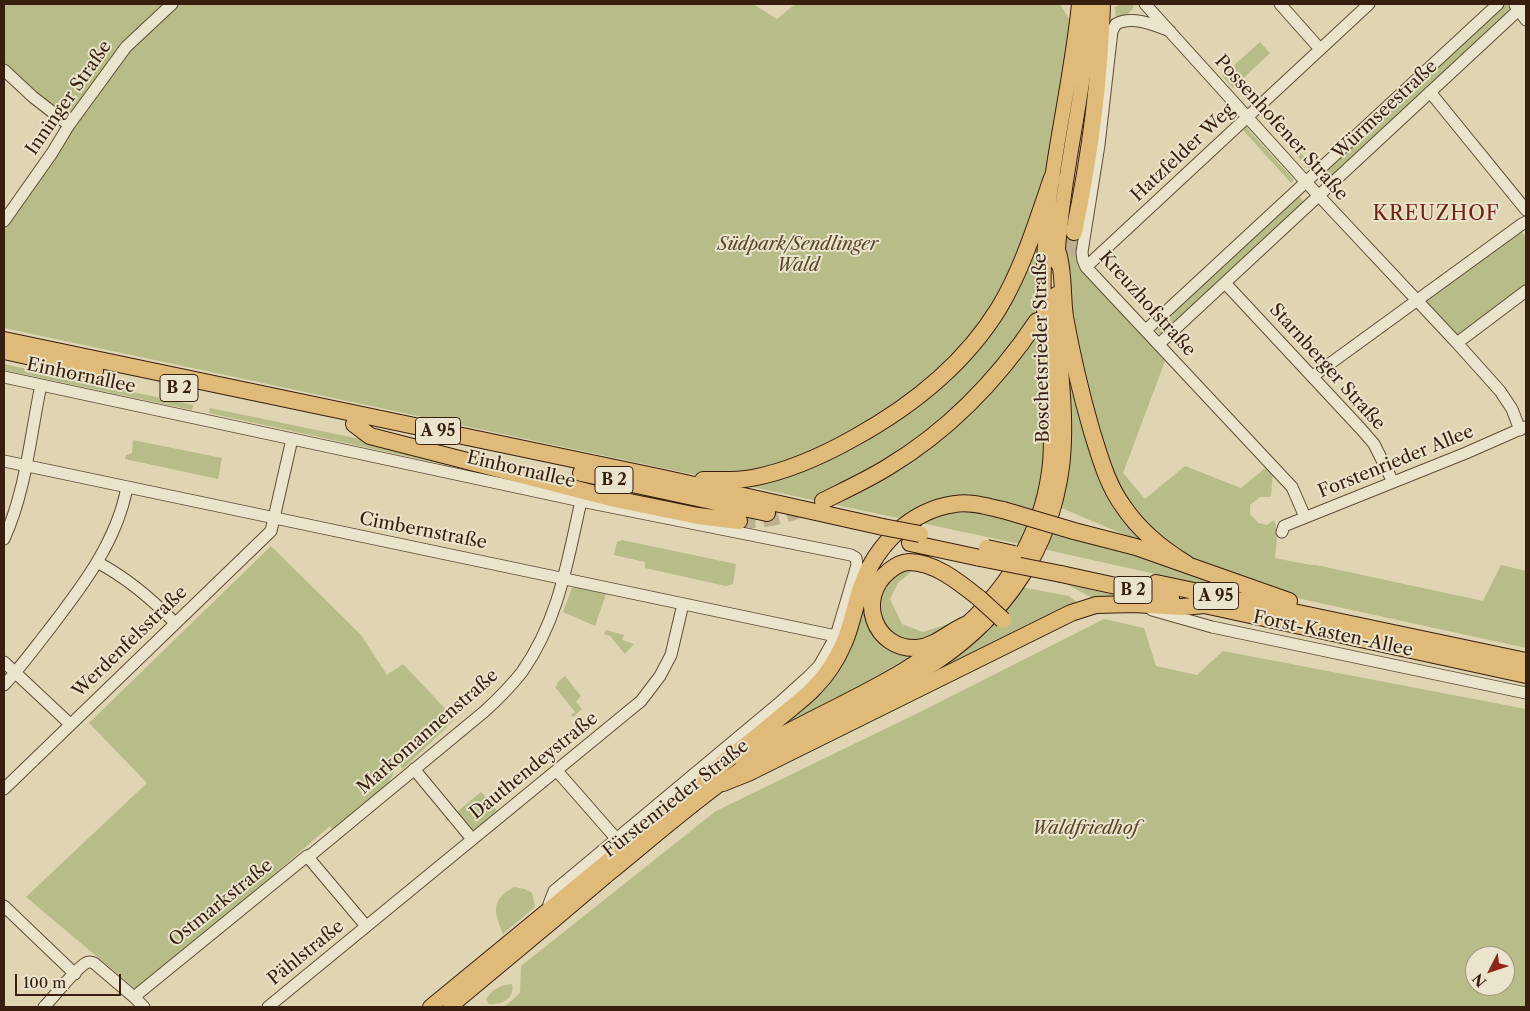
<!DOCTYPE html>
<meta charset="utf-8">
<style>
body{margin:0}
#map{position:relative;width:1530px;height:1011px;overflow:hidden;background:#dfd5b2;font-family:"Libre Caslon Text",serif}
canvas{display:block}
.frame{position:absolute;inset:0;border:5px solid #371e0e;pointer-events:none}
.north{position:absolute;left:1465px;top:946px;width:50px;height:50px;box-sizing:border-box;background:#eae4cd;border:1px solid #a29581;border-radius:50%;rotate:229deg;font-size:14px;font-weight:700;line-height:20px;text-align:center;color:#371e0e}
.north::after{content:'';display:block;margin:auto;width:18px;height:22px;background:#8f2418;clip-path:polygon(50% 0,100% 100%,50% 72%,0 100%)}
.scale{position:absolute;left:15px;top:974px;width:106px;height:22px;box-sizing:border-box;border:2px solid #371e0e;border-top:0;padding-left:6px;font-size:15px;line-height:18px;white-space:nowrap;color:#371e0e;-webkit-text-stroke:4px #eae4cd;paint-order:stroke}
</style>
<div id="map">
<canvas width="1530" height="1011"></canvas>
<div class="frame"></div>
<div class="north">N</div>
<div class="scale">100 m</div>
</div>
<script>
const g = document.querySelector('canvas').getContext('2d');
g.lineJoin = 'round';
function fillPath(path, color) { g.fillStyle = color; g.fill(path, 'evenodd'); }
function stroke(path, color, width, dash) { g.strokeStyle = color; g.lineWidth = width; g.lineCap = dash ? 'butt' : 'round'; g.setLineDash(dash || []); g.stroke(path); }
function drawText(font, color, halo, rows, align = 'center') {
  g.font = font + ' "Libre Caslon Text",serif'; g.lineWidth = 4; g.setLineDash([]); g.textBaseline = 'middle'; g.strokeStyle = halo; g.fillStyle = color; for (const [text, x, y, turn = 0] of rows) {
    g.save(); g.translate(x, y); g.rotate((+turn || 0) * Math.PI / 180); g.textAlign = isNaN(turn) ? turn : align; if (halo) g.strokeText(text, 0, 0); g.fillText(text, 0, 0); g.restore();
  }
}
const green = new Path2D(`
 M4 4H753L777 19 795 4H1060L1072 24 1039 236 1037 292 1039 347 1045 412 1043 461 1037 499 1020 544 4 328V226L74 126 11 72 4 64Z
 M1121 4H1134C1133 13 1124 16 1116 20L1115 7Z
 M1503 4H1506L1511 10 1324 185 1316 177Z
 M1260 42 1270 53 1233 88 1222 76Z
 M1263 112 1312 165 1308 168 1260 115Z
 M1246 127 1294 180 1291 183 1243 130Z
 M1297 194 1305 203 1162 336 1154 328Z
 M1520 229 1526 238V287L1458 339 1423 300Z
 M1069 236 1082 240 1081 268 1165 361 1123 473 1145 499 1185 466 1241 488 1269 465 1273 469 1271 497H1260L1250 505V514L1258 523 1267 525 1274 520C1279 533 1276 544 1275 558L1311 565H1316L1483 601 1501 565 1526 571V648L1297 598 1254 583 1191 558 1165 542 1149 528 1116 486 1090 402 1069 293 1068 265Z
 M1063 363 1071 365 1084 419 1149 545 1059 507Z
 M4 364 193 405 192 410 4 370Z
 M210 408 389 445 557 489 209 413Z
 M133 440 222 458 218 479 125 459 126 455 132 453Z
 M1054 520 1245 594 1043 549Z
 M622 540 736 564 733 584 726 586 645 568V562L614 555 617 542Z
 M271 546 361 635 387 675 403 664 455 719 403 769 398 764 389 782 356 813 333 830 330 826 138 991 26 897 147 783 89 723Z
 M912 567 913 570 898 583 890 599 902 624 923 632 948 624 950 628 918 642 901 640 888 631 878 614 880 589 891 576Z
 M1068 585 1128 598 1094 599Z
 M575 587 606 594 595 626 563 612 572 588Z
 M1021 587 1069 596 1079 604 913 682Z
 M862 603H865L869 622 924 652 852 693C832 697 823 706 806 715 795 722 782 728 771 734Z
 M1104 619 1144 628 1156 666 1197 675 1223 651 1526 709V1007H504L520 993 521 966 716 811 922 711ZM1475 956H1505V986H1475Z
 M606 630 624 635 622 640 634 644 625 654 610 636 604 634Z
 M565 676 581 696 576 702 582 709 573 717 571 715 575 712 555 687 558 685 557 683Z
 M481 792 498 812 474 832 457 812Z
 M514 887 525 889 532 893 535 907 503 934C494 912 490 900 514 887Z
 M512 984C515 999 502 1005 489 1004L486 999C493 989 500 985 512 984Z`);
const highwayTunnel = new Path2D(`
 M1059 277 1067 260 1074 232
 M739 521C765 520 783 517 807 507`);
const minor = new Path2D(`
 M1145 4 1306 182 1457 343 1500 391 1512 409 1520 430
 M1280 4 1320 49
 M1515 5 1526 20
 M1170 31C1155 25 1132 15 1116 24L1112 31 1099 145 1082 252 1083 260 1086 267 1292 487 1305 517
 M4 70 33 97 69 125
 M1430 92 1526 210
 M4 221 52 153 69 125 126 47 172 4
 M1086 267 1369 4
 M1225 283 1361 429 1374 444 1393 482
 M1146 330 1498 4
 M1457 343 1526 291
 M1159 344 1525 4
 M1313 376 1522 224 1526 222
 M4 377 581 501 851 555 856 558 857 565 836 636 819 666 809 676 778 704 554 891 549 904V909
 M4 461 836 636
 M1282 532 1284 526 1466 453 1525 427
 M4 539C26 491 30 437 41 385
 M97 562C127 578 151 598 175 623
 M1152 610 1212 627 1526 693
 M4 662 70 724
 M4 685C20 668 33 650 48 631 81 588 117 542 127 487
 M414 769 472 839
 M557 771 621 844
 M4 789 271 531 292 439
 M307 856 366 926
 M4 906 75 974
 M134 997 307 856 312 854 485 711C498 699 511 686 522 672 559 619 567 563 581 501
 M44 1007C55 996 74 970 86 963 89 961 90 962 94 963L134 997 144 1007
 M268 1007 641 701 660 676 671 655 683 604`);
const major = new Path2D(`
 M1057 263C1062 176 1085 91 1092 4
 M740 758C817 710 909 681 975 616 1016 574 1044 523 1050 463 1053 430 1049 396 1047 363 1044 324 1042 283 1045 244 1050 163 1071 84 1079 4
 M430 1007 661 817 714 775
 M450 1007C503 963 557 918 610 873 653 838 695 801 741 769 769 750 800 735 830 720 866 701 904 684 937 662 1006 615 1051 550 1062 467 1069 412 1057 350 1056 294`);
const highway = new Path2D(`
 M1074 232C1090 156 1100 81 1102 4
 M1058 253C1064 272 1062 296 1065 317 1072 356 1081 394 1092 432 1100 457 1107 484 1123 506 1139 530 1162 549 1187 564
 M4 340 663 478 883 527
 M4 351 95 371
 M354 424 370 436 615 499 698 516 739 521
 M581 473 767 513
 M703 480C719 480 736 481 752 478 789 471 822 456 854 438 912 406 964 365 999 308 1023 268 1037 221 1052 178
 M823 501C845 490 867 480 888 467 948 431 998 379 1037 321
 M1074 531 1136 547 1289 601
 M910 543 980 558
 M1061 574 1171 598
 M1156 583 1526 661
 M1195 603 1526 675
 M965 625C949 632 936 646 917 648 874 650 856 598 889 571 894 567 902 562 909 562 935 562 960 583 979 598
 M705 781C716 767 731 757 745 746 760 735 774 722 789 710 797 703 807 696 815 687 827 675 837 659 844 643 852 625 855 604 862 585 876 545 911 510 955 504 970 501 988 507 1003 510
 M723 783 748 773 1071 613 1096 605 1134 604 1182 607 1205 605`);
const highwayBridge = new Path2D(`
 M1003 510 1074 531
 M883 527 920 534
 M987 548 1014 554
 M980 558 1061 574
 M979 598 1003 620`);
const shields = [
 [179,388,38],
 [438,431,45],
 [614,480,38],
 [1133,590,38],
 [1216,596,45]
];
const shieldNames = [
 ["B 2",179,388],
 ["A 95",438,431],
 ["B 2",614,480],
 ["B 2",1133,590],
 ["A 95",1216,596]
];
const streetNames = [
 ["Inninger Straße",69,98,-55],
 ["Würmseestraße",1385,110,-43],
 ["Possenhofener Straße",1281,128,48],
 ["Hatzfelder Weg",1183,153,-43],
 ["Kreuzhofstraße",1147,304,48],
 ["Boschetsrieder Straße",1042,348,-91],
 ["Starnberger Straße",1327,367,48],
 ["Einhornallee",81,376,12],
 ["Forstenrieder Allee",1396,462,-22],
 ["Einhornallee",521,470,13],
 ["Cimbernstraße",423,531,11],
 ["Forst-Kasten-Allee",1333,634,12],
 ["Werdenfelsstraße",130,642,-44],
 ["Markomannenstraße",428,732,-41],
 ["Dauthendeystraße",534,766,-39],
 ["Fürstenrieder Straße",676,799,-38],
 ["Ostmarkstraße",221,903,-39],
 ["Pählstraße",306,953,-39]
];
const parkNames = [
 ["Südpark/Sendlinger",798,245],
 ["Wald",798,266],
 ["Waldfriedhof",1085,829]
];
const quarterNames = [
 ["KREUZHOF",1436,214]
];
fillPath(green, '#b7bc88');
stroke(highwayTunnel, '#bdb091', 16, [16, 8]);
stroke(minor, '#614c37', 13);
stroke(major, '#371e0e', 16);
stroke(highway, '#371e0e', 18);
stroke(minor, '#eae4cd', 11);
stroke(major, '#e0ba79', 14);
stroke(highway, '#e0ba79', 16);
stroke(highwayBridge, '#371e0e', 18, []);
stroke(highwayBridge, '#e0ba79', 16);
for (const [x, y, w] of shields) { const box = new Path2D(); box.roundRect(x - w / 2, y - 13.5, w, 27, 4); g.fillStyle = '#eae4cd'; g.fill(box); stroke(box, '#371e0e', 1); }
drawText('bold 16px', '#371e0e', null, shieldNames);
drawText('18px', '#371e0e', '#eae4cd', streetNames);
drawText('italic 18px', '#57462c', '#eae4cd', parkNames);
g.letterSpacing = '1px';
drawText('20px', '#7a1f14', '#eae4cd', quarterNames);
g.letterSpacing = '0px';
</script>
